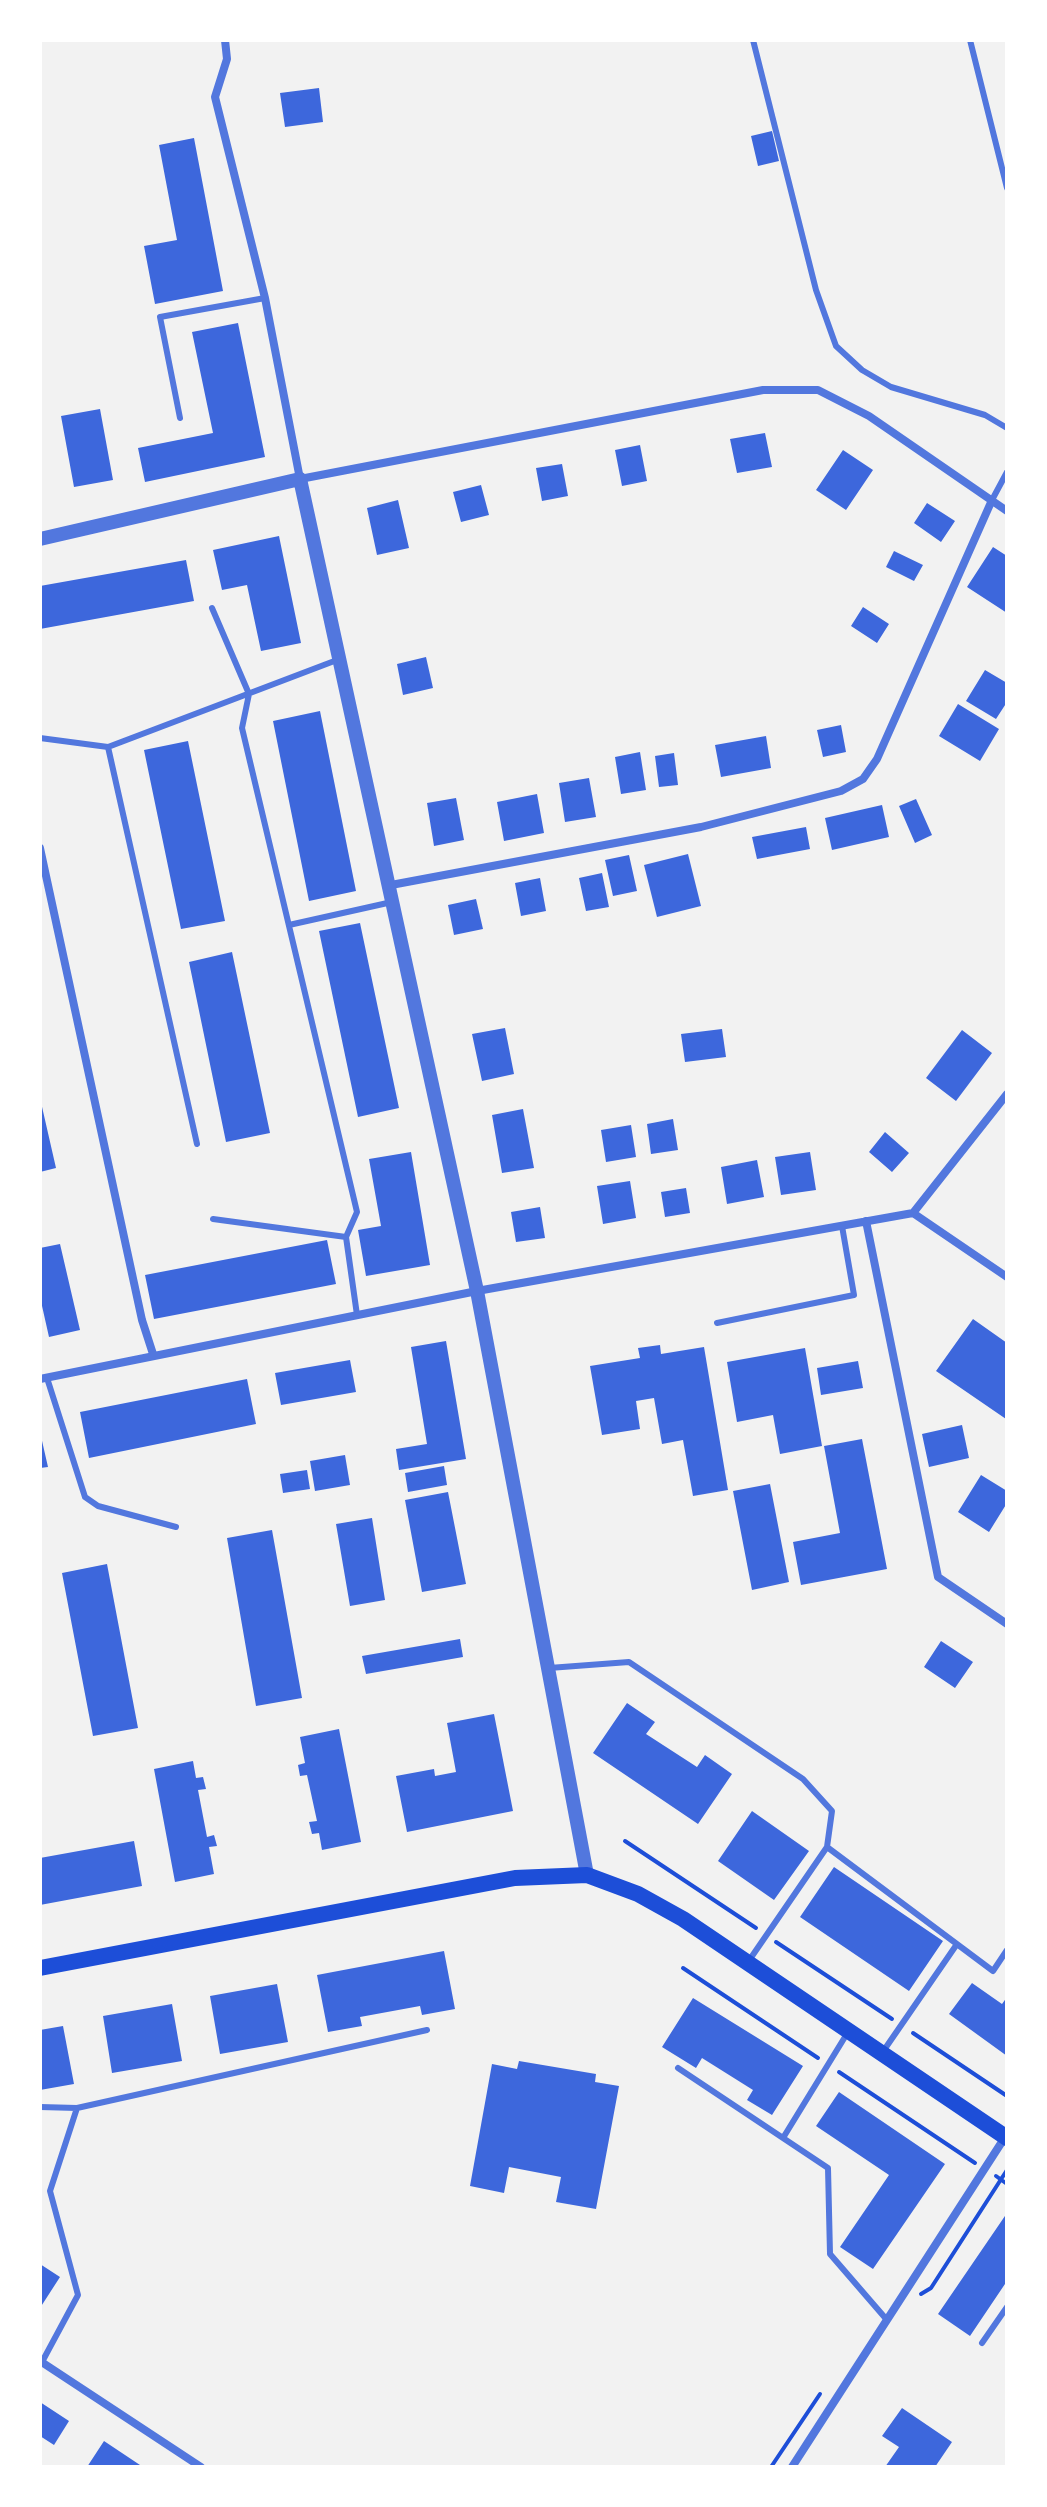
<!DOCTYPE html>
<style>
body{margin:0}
#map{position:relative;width:1047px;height:2507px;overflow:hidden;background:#f2f2f2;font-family:"Alegreya Sans",sans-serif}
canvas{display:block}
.frame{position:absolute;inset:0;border:42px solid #fff;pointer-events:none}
</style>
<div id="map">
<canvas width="1047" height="2507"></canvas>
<div class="frame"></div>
</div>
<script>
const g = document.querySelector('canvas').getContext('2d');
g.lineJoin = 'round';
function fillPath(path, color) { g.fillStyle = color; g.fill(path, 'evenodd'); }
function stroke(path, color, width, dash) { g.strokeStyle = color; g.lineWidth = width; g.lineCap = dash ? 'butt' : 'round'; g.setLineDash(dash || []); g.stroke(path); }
const building = new Path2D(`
 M319 88 323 122 285 127 280 93Z
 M772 131 779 161 758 166 751 136Z
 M194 138 223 291 155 304 144 246 177 240 159 145Z
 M238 323 265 457 145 482 138 448 213 433 192 332Z
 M100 409 113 480 74 487 61 416Z
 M765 433 772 467 737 473 730 439Z
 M640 445 647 481 622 486 615 450Z
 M843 450 873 470 846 510 816 490Z
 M562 464 568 496 542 501 536 468Z
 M481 485 489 515 461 522 453 492Z
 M398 500 409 548 377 555 367 508Z
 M927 503 955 521 941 542 914 523Z
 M279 536 301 643 261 651 247 585 222 590 213 550Z
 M993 547 1007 556V613L967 587Z
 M894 551 923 565 914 581 886 567Z
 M186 560 194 601 40 629V586Z
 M863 607 889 624 877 643 851 626Z
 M426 657 433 688 403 695 397 664Z
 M985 670 1007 683V702L996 719 966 701Z
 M958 704 999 729 980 761 939 736Z
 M320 711 356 891 309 901 273 721Z
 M841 725 846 752 823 757 817 730Z
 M766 736 771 768 721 777 715 745Z
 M188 741 225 921 181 929 144 750Z
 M640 752 646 790 621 794 615 757Z
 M674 753 678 785 659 787 655 756Z
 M589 778 596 817 565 822 559 783Z
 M537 794 544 833 504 841 497 802Z
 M456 798 464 840 434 846 427 803Z
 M916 799 932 835 915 843 899 806Z
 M882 805 889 837 832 850 825 818Z
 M806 827 810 849 757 859 752 837Z
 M688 854 701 906 657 917 644 865Z
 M629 855 637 891 613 896 605 860Z
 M602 873 609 907 586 911 579 878Z
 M540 878 546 911 521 916 515 883Z
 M476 899 483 929 454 935 448 905Z
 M360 923 399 1108 358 1117 319 931Z
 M232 952 270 1133 226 1142 189 962Z
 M505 1028 514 1074 482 1081 472 1034Z
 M722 1029 726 1057 685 1062 681 1034Z
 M962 1030 992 1053 956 1101 926 1078Z
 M40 1098 56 1168 40 1172Z
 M523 1109 534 1168 502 1173 492 1115Z
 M673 1119 678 1150 651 1154 647 1124Z
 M631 1125 636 1157 606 1162 601 1130Z
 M885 1132 909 1153 892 1172 869 1152Z
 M411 1152 430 1265 366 1276 358 1230 381 1226 369 1159Z
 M810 1152 816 1190 781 1195 775 1157Z
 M757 1160 764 1197 727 1204 721 1167Z
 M630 1181 636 1218 603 1224 597 1186Z
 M686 1188 690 1213 665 1217 661 1192Z
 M540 1207 545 1238 516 1242 511 1212Z
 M327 1240 336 1284 154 1319 145 1275Z
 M60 1244 80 1330 49 1337 40 1297V1248Z
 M973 1319 1007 1343 1006 1419 936 1371Z
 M446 1341 466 1459 399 1470 396 1449 427 1444 411 1347Z
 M660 1345 661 1354 704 1347 728 1490 693 1496 683 1440 662 1444 654 1398 636 1401 640 1429 602 1435 590 1366 640 1358 638 1348Z
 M805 1348 822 1446 780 1454 773 1415 737 1422 727 1362Z
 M350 1360 356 1392 281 1405 275 1373Z
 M858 1361 863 1388 821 1395 817 1368Z
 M247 1379 256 1424 89 1458 80 1412Z
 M962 1425 969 1458 929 1467 922 1434Z
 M40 1432 48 1467 40 1468Z
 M862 1439 887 1569 801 1585 793 1542 840 1533 824 1446Z
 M345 1455 350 1485 315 1491 310 1461Z
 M444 1466 447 1485 408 1492 405 1473Z
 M307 1470 310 1489 283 1493 280 1474Z
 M981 1475 1007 1491V1503L989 1532 958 1512Z
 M770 1484 789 1582 752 1590 733 1491Z
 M448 1492 466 1584 422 1592 405 1500Z
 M372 1518 385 1600 350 1606 336 1524Z
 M272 1530 302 1698 256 1706 227 1538Z
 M107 1564 138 1728 93 1736 62 1573Z
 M460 1639 463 1657 366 1674 362 1656Z
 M941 1641 973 1662 955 1688 924 1667Z
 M627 1703 655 1722 646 1734 697 1767 705 1755 732 1774 698 1824 593 1753Z
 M494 1714 513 1811 407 1832 396 1776 434 1769 435 1776 456 1772 447 1723Z
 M339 1729 361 1842 322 1850 319 1833 312 1834 309 1822 317 1821 307 1775 300 1776 298 1765 305 1763 300 1737Z
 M193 1761 196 1778 203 1777 206 1789 198 1790 207 1837 214 1835 217 1846 209 1847 214 1874 175 1882 154 1769Z
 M752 1811 809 1851 774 1900 718 1861Z
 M134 1841 142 1886 40 1905V1858Z
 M834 1867 943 1941 909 1991 800 1917Z
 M444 1951 455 2009 422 2015 420 2006 360 2017 362 2026 328 2032 317 1975Z
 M972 1983 1002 2004 1007 1997V2056L949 2014Z
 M277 1984 288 2042 220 2054 210 1996Z
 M693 1998 803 2066 772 2115 747 2100 753 2090 702 2058 696 2068 662 2047Z
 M172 2004 182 2061 112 2073 103 2016Z
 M63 2026 74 2084 40 2090V2030Z
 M519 2061 596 2074 595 2082 619 2086 596 2209 556 2202 561 2177 509 2167 504 2193 470 2186 492 2064 517 2069Z
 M839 2092 945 2164 873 2269 840 2247 889 2175 816 2126Z
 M1007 2213V2281L970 2336 938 2314Z
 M40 2264 60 2277 40 2308Z
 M40 2402 69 2421 54 2445 40 2436Z
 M902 2408 952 2442 935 2467H885L899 2447 882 2436Z
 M104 2441 143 2467H87Z`);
const path = new Path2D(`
 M625 1841 756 1928
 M776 1942 892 2019
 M683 1968 818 2058
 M913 2033 1007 2096
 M839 2072 975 2163
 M996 2176 1007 2184
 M921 2294 931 2288 1007 2170
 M771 2467 820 2394`);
const service = new Path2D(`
 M753 40 816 290 836 346 862 370 891 387 985 415 1007 428
 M970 40 1007 188
 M180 418 160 317 265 298
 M992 500 1007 472
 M212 608 249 694 242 728 357 1212 346 1237 357 1315
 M40 738 108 747 337 660
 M108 747 197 1144
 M289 925 392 902
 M213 1219 346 1237
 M717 1323 854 1295 842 1226
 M47 1378 85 1497 98 1506 176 1527
 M549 1668 629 1662 803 1779 832 1811 827 1847 993 1971 1007 1950
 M748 1962 827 1847
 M882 2053 957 1944
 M678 2068 828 2168 830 2254 887 2320
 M40 2107 77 2108 427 2030
 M783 2138 848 2032
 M982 2343 1007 2307
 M42 2362 78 2295 50 2191 77 2108`);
const minor = new Path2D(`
 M225 40 227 59 215 97 265 298 300 479 763 390H818L869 416 1007 511
 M40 848 142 1320 153 1354
 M391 885 701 827 841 791 863 779 877 759 992 500
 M913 1213 1007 1094
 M866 1221 938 1577 1007 1624
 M40 1379 477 1291 913 1213 1007 1277
 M40 2361 201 2467
 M792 2467 1007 2134`);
const tertiary = new Path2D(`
 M40 539 300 479 477 1291 587 1875`);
const secondary = new Path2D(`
 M40 1968 515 1878 587 1875 638 1894 683 1919 1007 2138`);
fillPath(building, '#3d67dc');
stroke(path, '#1d4ed8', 4);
stroke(service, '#5277de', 6);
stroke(minor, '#5277de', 8);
stroke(tertiary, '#5277de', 14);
stroke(secondary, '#1d4ed8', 16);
</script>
